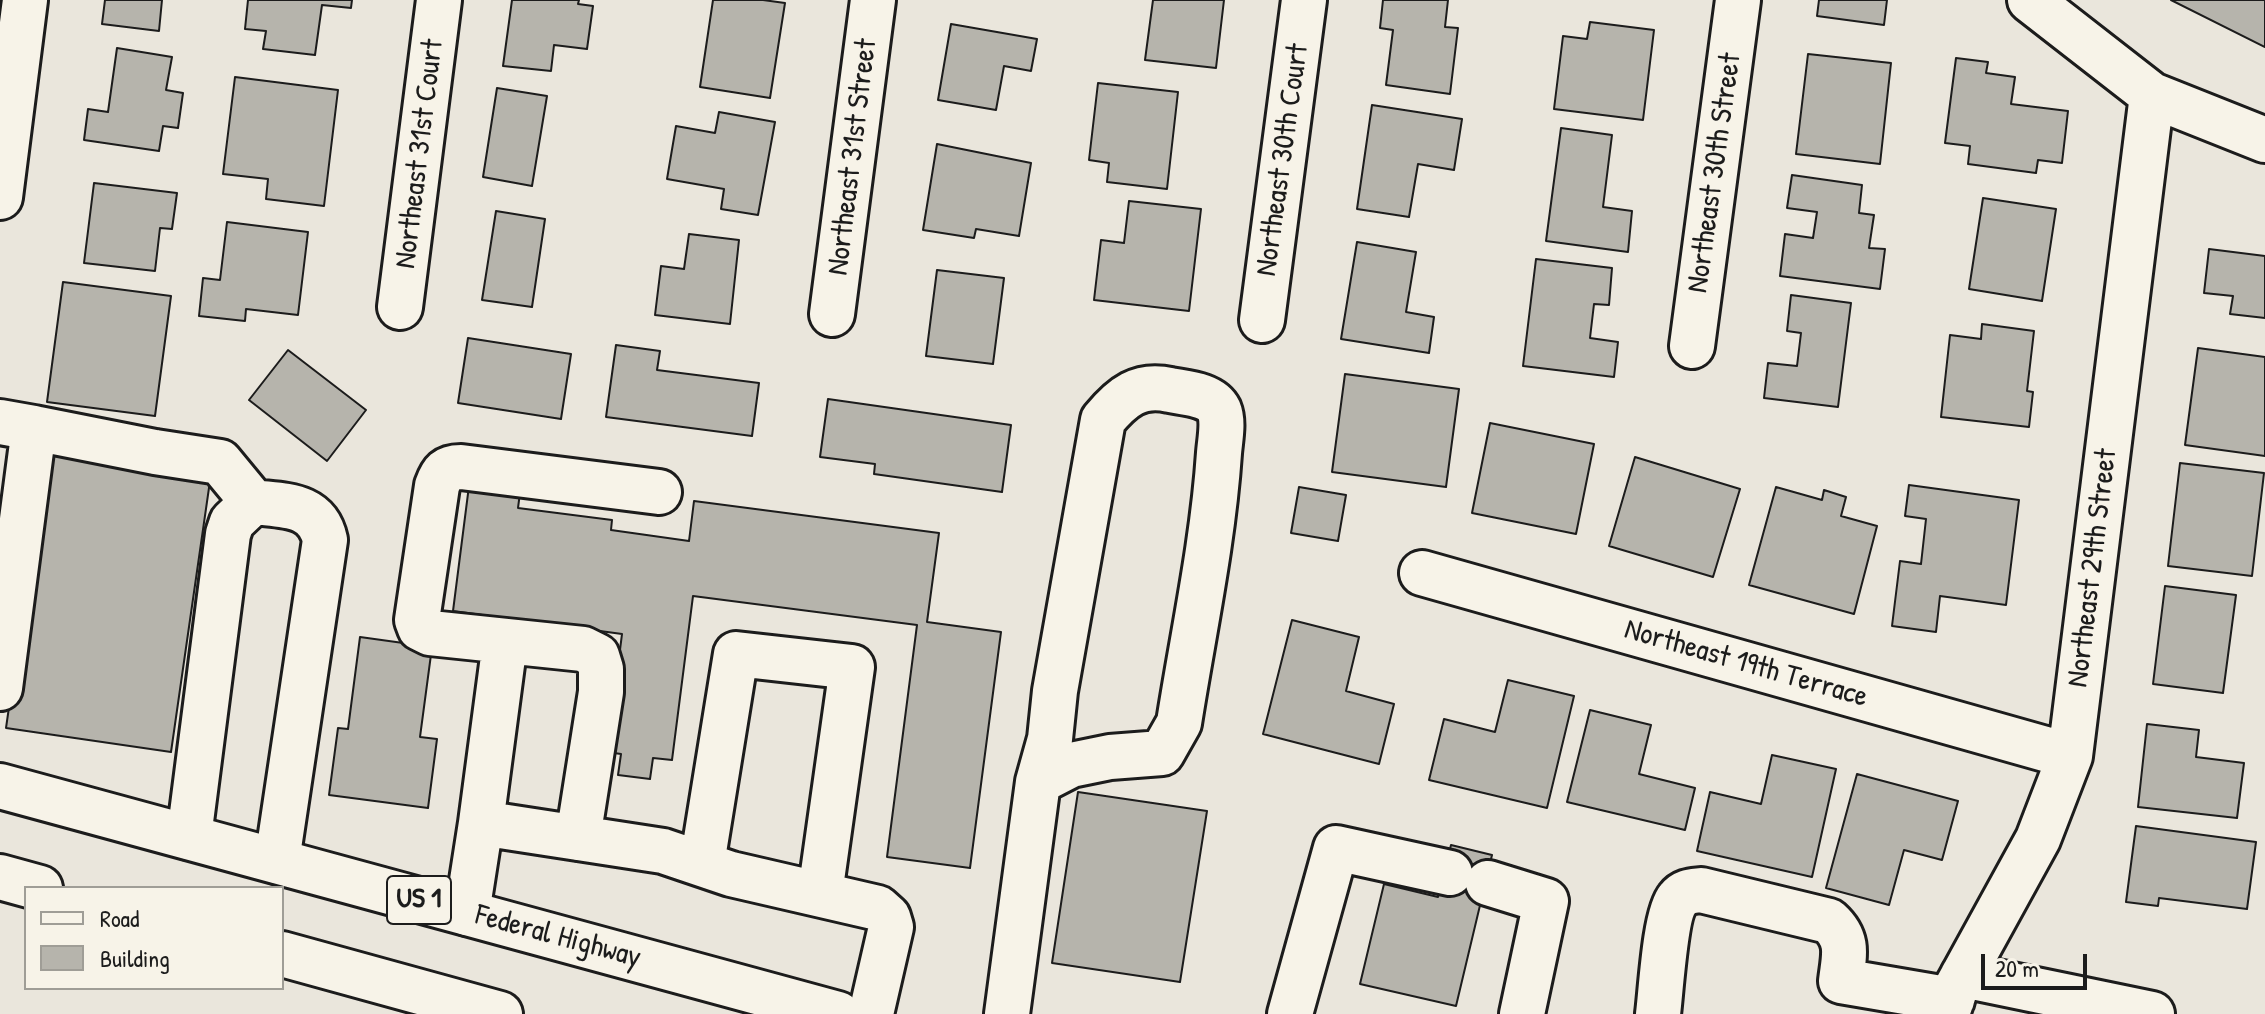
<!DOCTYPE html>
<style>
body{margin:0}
#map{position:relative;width:2265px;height:1014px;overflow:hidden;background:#eae6dc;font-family:"Patrick Hand",sans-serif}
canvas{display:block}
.legend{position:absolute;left:24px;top:886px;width:260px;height:104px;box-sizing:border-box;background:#f7f3e8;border:2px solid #9f9d96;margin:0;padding:10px 14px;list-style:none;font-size:24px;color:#1c1c1c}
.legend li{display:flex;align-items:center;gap:16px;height:40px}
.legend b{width:40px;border:2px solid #9f9d96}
.scale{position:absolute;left:1981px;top:954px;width:106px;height:36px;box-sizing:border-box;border:4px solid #1c1c1c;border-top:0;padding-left:10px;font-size:24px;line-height:28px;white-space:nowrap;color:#1c1c1c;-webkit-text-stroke:6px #f7f3e8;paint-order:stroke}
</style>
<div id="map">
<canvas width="2265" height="1014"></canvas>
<ul class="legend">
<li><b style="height:10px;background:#f7f3e8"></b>Road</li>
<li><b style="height:22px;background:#b6b4ac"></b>Building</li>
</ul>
<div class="scale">20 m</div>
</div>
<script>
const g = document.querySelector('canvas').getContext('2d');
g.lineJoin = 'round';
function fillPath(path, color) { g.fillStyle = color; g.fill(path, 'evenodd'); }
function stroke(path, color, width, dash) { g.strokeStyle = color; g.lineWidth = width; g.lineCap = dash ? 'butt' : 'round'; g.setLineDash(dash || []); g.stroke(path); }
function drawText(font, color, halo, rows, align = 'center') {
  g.font = font + ' "Patrick Hand",sans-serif'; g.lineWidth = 6; g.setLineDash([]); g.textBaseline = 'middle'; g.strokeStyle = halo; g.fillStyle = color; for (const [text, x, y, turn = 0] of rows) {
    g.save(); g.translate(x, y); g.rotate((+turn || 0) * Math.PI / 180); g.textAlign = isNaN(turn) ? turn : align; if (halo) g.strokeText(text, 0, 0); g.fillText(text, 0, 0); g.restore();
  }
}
const building = new Path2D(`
 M105 0H162L159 31 102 24Z
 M248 0H352L351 8 322 5 315 55 263 49 266 31 245 29Z
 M512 0H579L578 4 593 6 587 49 554 45 551 71 503 66Z
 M713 0H763L785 3 770 98 700 87Z
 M1153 0H1224L1216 68 1145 60Z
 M1383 0H1448L1445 27 1458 28 1450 94 1386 85 1393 30 1380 28Z
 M1819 0H1887L1884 25 1817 16Z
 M2171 0H2265V47Z
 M1590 22 1654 30 1643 120 1554 109 1563 36 1587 39Z
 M951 24 1037 39 1031 71 1004 66 996 110 938 100Z
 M117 48 172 57 166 90 183 93 178 128 163 126 159 151 84 140 88 109 108 112Z
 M1808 54 1891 63 1880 164 1796 154Z
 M1956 58 1988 62 1986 73 2015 77 2011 104 2068 111 2062 163 2038 160 2036 173 1968 164 1970 146 1945 143Z
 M235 77 338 90 324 206 266 199 268 179 223 174Z
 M1098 83 1178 92 1167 189 1107 182 1109 163 1089 160Z
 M497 88 547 96 532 186 483 177Z
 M1372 105 1462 119 1454 170 1418 164 1409 217 1357 209Z
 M719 112 775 122 758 215 721 209 724 189 667 179 676 126 715 133Z
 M1561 128 1612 135 1603 207 1632 211 1628 252 1546 241Z
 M937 144 1031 163 1019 236 976 229 974 238 923 230Z
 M1792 175 1862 185 1859 213 1874 215 1869 248 1885 249 1880 289 1780 276 1785 234 1813 238 1817 212 1787 208Z
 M94 183 177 193 172 229 160 228 155 271 84 263Z
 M1983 198 2056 209 2042 301 1969 289Z
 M1129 201 1201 209 1189 311 1094 300 1101 240 1124 243Z
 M496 211 545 219 532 307 482 300Z
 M227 222 308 232 298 315 246 309 245 321 199 316 203 278 220 280Z
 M689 234 739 240 730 324 655 315 661 266 684 269Z
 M1357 242 1416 252 1406 312 1434 317 1429 353 1341 339Z
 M2209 249 2265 256V318L2230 314 2233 296 2204 293Z
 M1536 259 1612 268 1609 305 1594 304 1590 338 1618 342 1614 377 1523 366Z
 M937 270 1004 278 993 364 926 356Z
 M63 282 171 296 155 416 47 402Z
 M1791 295 1851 303 1838 407 1764 398 1768 363 1797 366 1801 333 1787 331Z
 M1982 324 2034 331 2027 391 2033 392 2029 427 1941 417 1950 335 1981 339Z
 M468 338 571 354 561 419 458 403Z
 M616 345 660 351 657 370 759 383 752 436 606 417Z
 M2198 348 2265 357V456L2185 445Z
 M288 350 366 410 327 461 249 400Z
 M1345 374 1459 389 1446 487 1332 472Z
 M828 399 1011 425 1002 492 874 474 875 464 820 457Z
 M1490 423 1594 444 1576 534 1472 513Z
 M47 443 212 467 171 752 6 728Z
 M1635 457 1740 489 1713 577 1609 546Z
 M2180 463 2264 473 2252 576 2168 566Z
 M470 478 521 485 518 508 612 520 611 530 689 541 694 501 939 533 927 622 1001 632 970 868 887 857 917 625 693 596 672 760 653 758 650 779 618 775 621 754 607 752 622 634 453 611Z
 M1909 485 2019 500 2006 605 1940 596 1936 632 1892 626 1900 561 1921 564 1926 519 1905 516Z
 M1299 487 1346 495 1338 541 1291 533Z
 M1776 487 1822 500 1824 490 1846 497 1841 516 1877 526 1854 614 1749 585Z
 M2165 586 2236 595 2223 693 2153 684Z
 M1292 620 1359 637 1346 691 1394 704 1379 764 1263 734Z
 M360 637 432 647 420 737 437 739 428 808 329 795 338 728 348 729Z
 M1508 680 1574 696 1547 808 1429 780 1444 719 1495 732Z
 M1590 710 1651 725 1639 774 1695 788 1685 830 1567 802Z
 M2147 724 2199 730 2196 757 2244 763 2237 818 2138 807Z
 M1772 755 1836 769 1812 877 1697 851 1710 792 1761 804Z
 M1857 774 1958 801 1942 860 1904 850 1889 905 1826 888Z
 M1078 792 1207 811 1180 982 1052 963Z
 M2136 826 2256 842 2247 909 2159 898 2158 906 2126 902Z
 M1451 845 1492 855 1456 1006 1360 984 1384 884 1438 897Z`);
const minor = new Path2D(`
 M2030 0 2152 95 2265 140
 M0 197 25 0
 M400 307 439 0
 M832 314 873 0
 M1262 320 1304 0
 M1692 346 1738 0
 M0 422 34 428 0 688
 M34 428 155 452 220 462 253 502
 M1422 573 2070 756
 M481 823 505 642
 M189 837 228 534 232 522 253 502C284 506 317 503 325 540L277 861
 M578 838 601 692V669L597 656 583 649 430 633 420 628 417 620 437 486C442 472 446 467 461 467L659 492
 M702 864 736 654 852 667 820 894
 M1488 883 1546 901 1522 1014
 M467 913 481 823 663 851 731 874 878 908 888 917 891 927 871 1014
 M1963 975 2152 1014
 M1007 1014 1038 782 1050 739 1055 691 1103 420C1122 397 1139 383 1170 390 1185 393 1211 394 1219 410 1224 422 1220 440 1219 453 1213 543 1193 634 1179 723L1162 753 1110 757 1071 765 1038 782
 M1290 1014 1336 848 1450 873
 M1658 1014C1661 991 1665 914 1678 899 1684 891 1692 891 1701 890L1829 921C1850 940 1844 956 1841 981L1952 1000
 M1947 1014 1955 990 2038 839 2070 756 2152 95`);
const major = new Path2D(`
 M0 786 838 1014
 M0 877 40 888
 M282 954 500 1014`);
const shields = [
 [419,900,64]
];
const shieldNames = [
 ["US 1",419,900]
];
const streetNames = [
 ["Northeast 31st Court",420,154,-83],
 ["Northeast 31st Street",853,157,-83],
 ["Northeast 30th Court",1283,160,-82],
 ["Northeast 30th Street",1715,173,-82],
 ["Northeast 29th Street",2093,568,-83],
 ["Northeast 19th Terrace",1746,664,16],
 ["Federal Highway",558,937,15]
];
fillPath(building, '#b6b4ac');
stroke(building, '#1c1c1c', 2);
stroke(minor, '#1c1c1c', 50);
stroke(major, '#1c1c1c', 50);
stroke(minor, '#f7f3e8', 44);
stroke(major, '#f7f3e8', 44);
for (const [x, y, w] of shields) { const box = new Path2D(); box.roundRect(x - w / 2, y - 24, w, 48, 6); g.fillStyle = '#f7f3e8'; g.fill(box); stroke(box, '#1c1c1c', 2); }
drawText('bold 28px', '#1c1c1c', null, shieldNames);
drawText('30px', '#1c1c1c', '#f7f3e8', streetNames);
</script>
